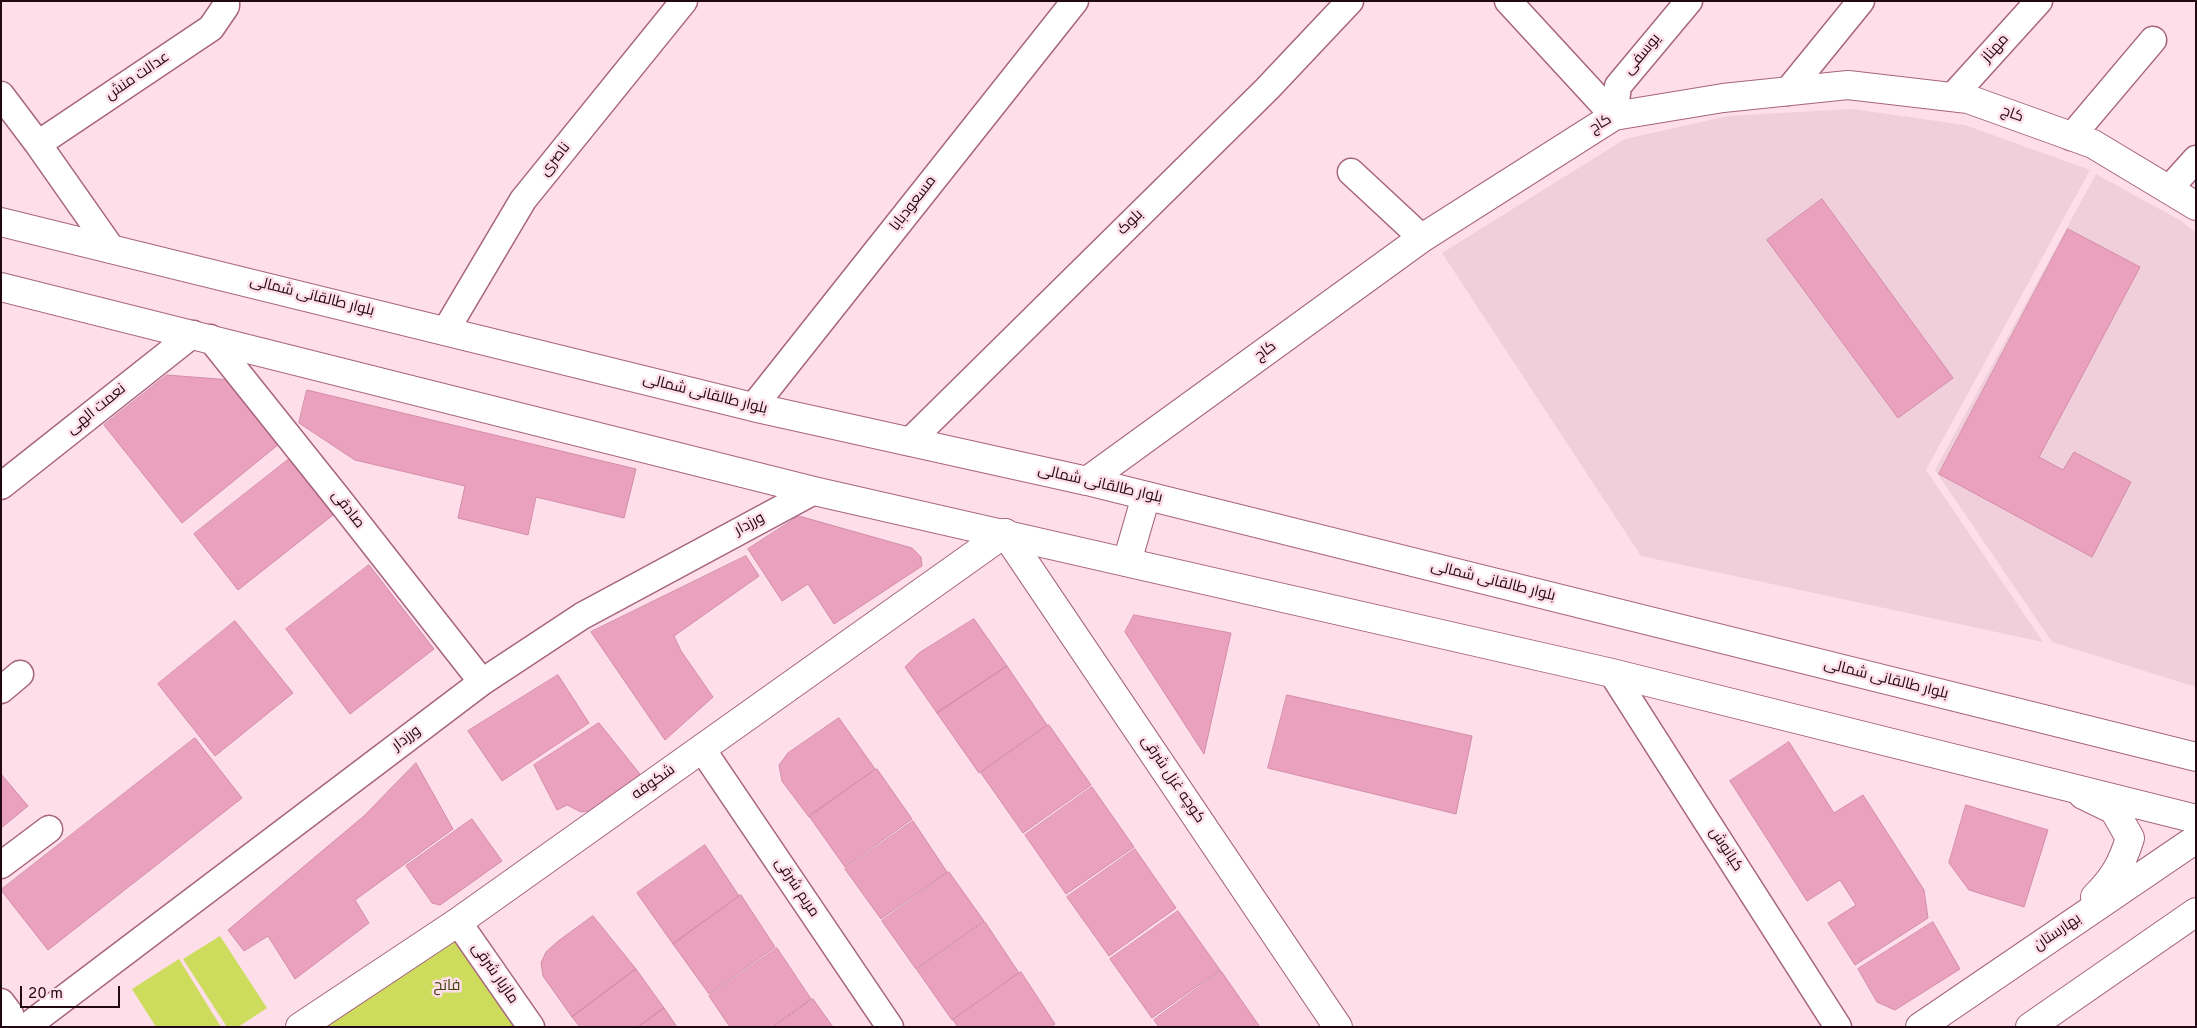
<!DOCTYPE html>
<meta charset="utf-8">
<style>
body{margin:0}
#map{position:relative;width:2197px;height:1028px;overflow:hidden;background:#fddee9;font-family:Overpass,sans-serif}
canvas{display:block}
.frame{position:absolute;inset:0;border:2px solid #220813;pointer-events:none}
.scale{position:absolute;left:20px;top:986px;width:100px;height:22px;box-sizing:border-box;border:2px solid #220813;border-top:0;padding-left:6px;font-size:15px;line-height:18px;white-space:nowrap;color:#220813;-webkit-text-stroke:4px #fddee9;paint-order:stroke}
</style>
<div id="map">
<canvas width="2197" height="1028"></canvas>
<div class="frame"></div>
<div class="scale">20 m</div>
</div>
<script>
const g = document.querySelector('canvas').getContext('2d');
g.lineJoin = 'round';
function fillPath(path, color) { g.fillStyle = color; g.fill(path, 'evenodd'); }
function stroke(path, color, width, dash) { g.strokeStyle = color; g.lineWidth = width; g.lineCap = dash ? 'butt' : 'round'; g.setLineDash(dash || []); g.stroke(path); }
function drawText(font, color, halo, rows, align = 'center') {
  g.font = font + ' Overpass,Cairo,sans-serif'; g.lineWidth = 5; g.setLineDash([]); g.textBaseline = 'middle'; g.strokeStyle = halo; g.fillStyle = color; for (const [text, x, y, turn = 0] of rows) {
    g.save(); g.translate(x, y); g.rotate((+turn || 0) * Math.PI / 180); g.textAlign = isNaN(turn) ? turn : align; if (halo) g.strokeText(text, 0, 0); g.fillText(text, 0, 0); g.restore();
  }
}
const built = new Path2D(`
 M1853 109 1965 125 2090 170 1926 470 2043 642 1641 556 1442 253 1625 139 1728 116Z
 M2096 174 2183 222 2196 233V687L2052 642 1935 470Z`);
const green = new Path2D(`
 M458 930 523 1027H322Z
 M220 936 267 1008 238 1027H227L183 959Z
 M179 959 221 1027H156L132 989Z`);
const building = new Path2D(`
 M1822 199 1953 378 1898 418 1767 240Z
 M2068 229 2140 267 2039 457 2063 470 2074 452 2131 482 2092 557 1939 474Z
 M167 375 231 380 279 444 182 523 104 425Z
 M307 390 636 469 624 518 536 497 528 535 458 518 465 486 355 460 299 423Z
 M289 459 333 515 238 590 194 534Z
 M799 516 912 548 921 557 922 566 834 624 808 584 782 601 748 549Z
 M746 556 759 576 674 636 681 651 713 697 665 740 591 632Z
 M369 565 434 649 350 714 286 629Z
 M1134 615 1231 633 1204 754 1125 632Z
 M974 619 1007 666 937 713 905 667 919 653Z
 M235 621 293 693 215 756 158 684Z
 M1007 666 1047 725 979 773 937 713Z
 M558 675 589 723 502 781 468 731Z
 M1287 695 1472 736 1456 814 1268 768Z
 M839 718 875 769 809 817 782 781 779 765 788 753Z
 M599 723 644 779 594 810 581 812 567 805 557 810 534 765Z
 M1049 725 1091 785 1023 833 981 773Z
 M195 738 242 798 48 950 1 890Z
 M1789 742 1834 813 1863 795 1924 890 1928 918 1855 965 1828 923 1856 905 1840 880 1807 901 1730 781Z
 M416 763 453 829 355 900 369 923 295 979 268 936 244 951 228 930 364 816Z
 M877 769 912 819 845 867 809 816Z
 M1 774 28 806 1 828Z
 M1092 787 1134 847 1066 894 1025 835Z
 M1966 805 2048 830 2024 907 1969 890 1949 863Z
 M472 819 502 861 440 905 432 903 406 866Z
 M913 821 947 872 881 919 845 869Z
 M705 845 739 896 673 944 637 893Z
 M1135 849 1176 908 1109 956 1067 897Z
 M949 872 984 921 916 969 882 921Z
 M741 895 775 947 709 994 673 944Z
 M1178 911 1220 970 1152 1018 1110 959Z
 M593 916 636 969 572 1017 543 976 541 963 546 952 557 942Z
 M985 922 1019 973 952 1020 917 970Z
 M1933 922 1960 969 1895 1010 1877 1002 1858 969Z
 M777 948 811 999 772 1027H730L709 996Z
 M636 969 664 1008 638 1027H580L572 1017Z
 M1221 971 1260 1027H1159L1154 1020Z
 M1021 972 1055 1024 1051 1027H958L953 1020Z
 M813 999 833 1027H774Z
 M664 1008 677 1027H638Z`);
const minor = new Path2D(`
 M1508 1 1614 116
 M1787 92 1861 1
 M1 95 38 144 111 248
 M1952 97 2039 1
 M1614 116 1618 86 1689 1
 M2071 137 2153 40
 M38 144 211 28 226 6V1
 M1351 172 1422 238
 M2169 189 2196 159
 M446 330 523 200 684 1
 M210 338 337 497 482 682
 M753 407 1075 1
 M909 442 1267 89 1350 1
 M1 486 193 334
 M1612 673 1838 1027
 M1 690 20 674
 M702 749 890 1027
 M1 865 49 829
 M458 922 531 1027
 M1 1002 10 1014 13 1027
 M26 1027 482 682 582 616 814 491`);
const tertiary = new Path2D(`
 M1087 481 1422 238 1614 116 1723 98 1848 85 1968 99 2093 144 2196 206
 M1005 533 1338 1027
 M1127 562 1146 496`);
const secondary = new Path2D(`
 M2083 795 2114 810 2130 838C2122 864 2114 878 2095 897
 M300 1027 458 922 1005 533
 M1920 1027 2196 839
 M2030 1027 2196 912`);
const primary = new Path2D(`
 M1 222 753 407 1087 481 2196 757
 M1 287 814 491 1612 673 2196 819`);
const streetNames = [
 ["مهناز",1996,49,-48],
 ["یوسفی",1643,55,-50],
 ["عدالت منش",138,77,-34],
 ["کاج",2012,115,20],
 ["کاج",1601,125,-31],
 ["ناصری",556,160,-51],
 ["مسعودبابا",914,204,-52],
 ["بلوک",1131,223,-45],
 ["بلوار طالقانی شمالی",312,297,14],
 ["کاج",1266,352,-36],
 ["بلوار طالقانی شمالی",705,395,14],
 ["نعمت الهی",97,410,-39],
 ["بلوار طالقانی شمالی",1100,485,13],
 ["صادقی",347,510,52],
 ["ورزدار",750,525,-28],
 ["بلوار طالقانی شمالی",1493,582,14],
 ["بلوار طالقانی شمالی",1886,680,14],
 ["ورزدار",407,739,-37],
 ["کوچه غزل شرقی",1172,780,56],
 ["شکوفه",654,783,-35],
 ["کیانوش",1725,850,57],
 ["مریم شرقی",796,888,56],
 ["بهارستان",2058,933,-34],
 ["مازیار شرقی",494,974,55]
];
const parkNames = [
 ["فاتح",447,987]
];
fillPath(built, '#f1cfda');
fillPath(green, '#cddc5c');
fillPath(building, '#eaa1bd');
stroke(building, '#d38ca7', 1);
stroke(minor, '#a7647e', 29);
stroke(tertiary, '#a7647e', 30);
stroke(secondary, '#a7647e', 30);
stroke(primary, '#a7647e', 30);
stroke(minor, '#fff', 26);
stroke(tertiary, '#fff', 28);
stroke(secondary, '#fff', 28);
stroke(primary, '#fff', 28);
drawText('15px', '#220813', '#fddee9', streetNames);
drawText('15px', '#404510', '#fddee9', parkNames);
</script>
